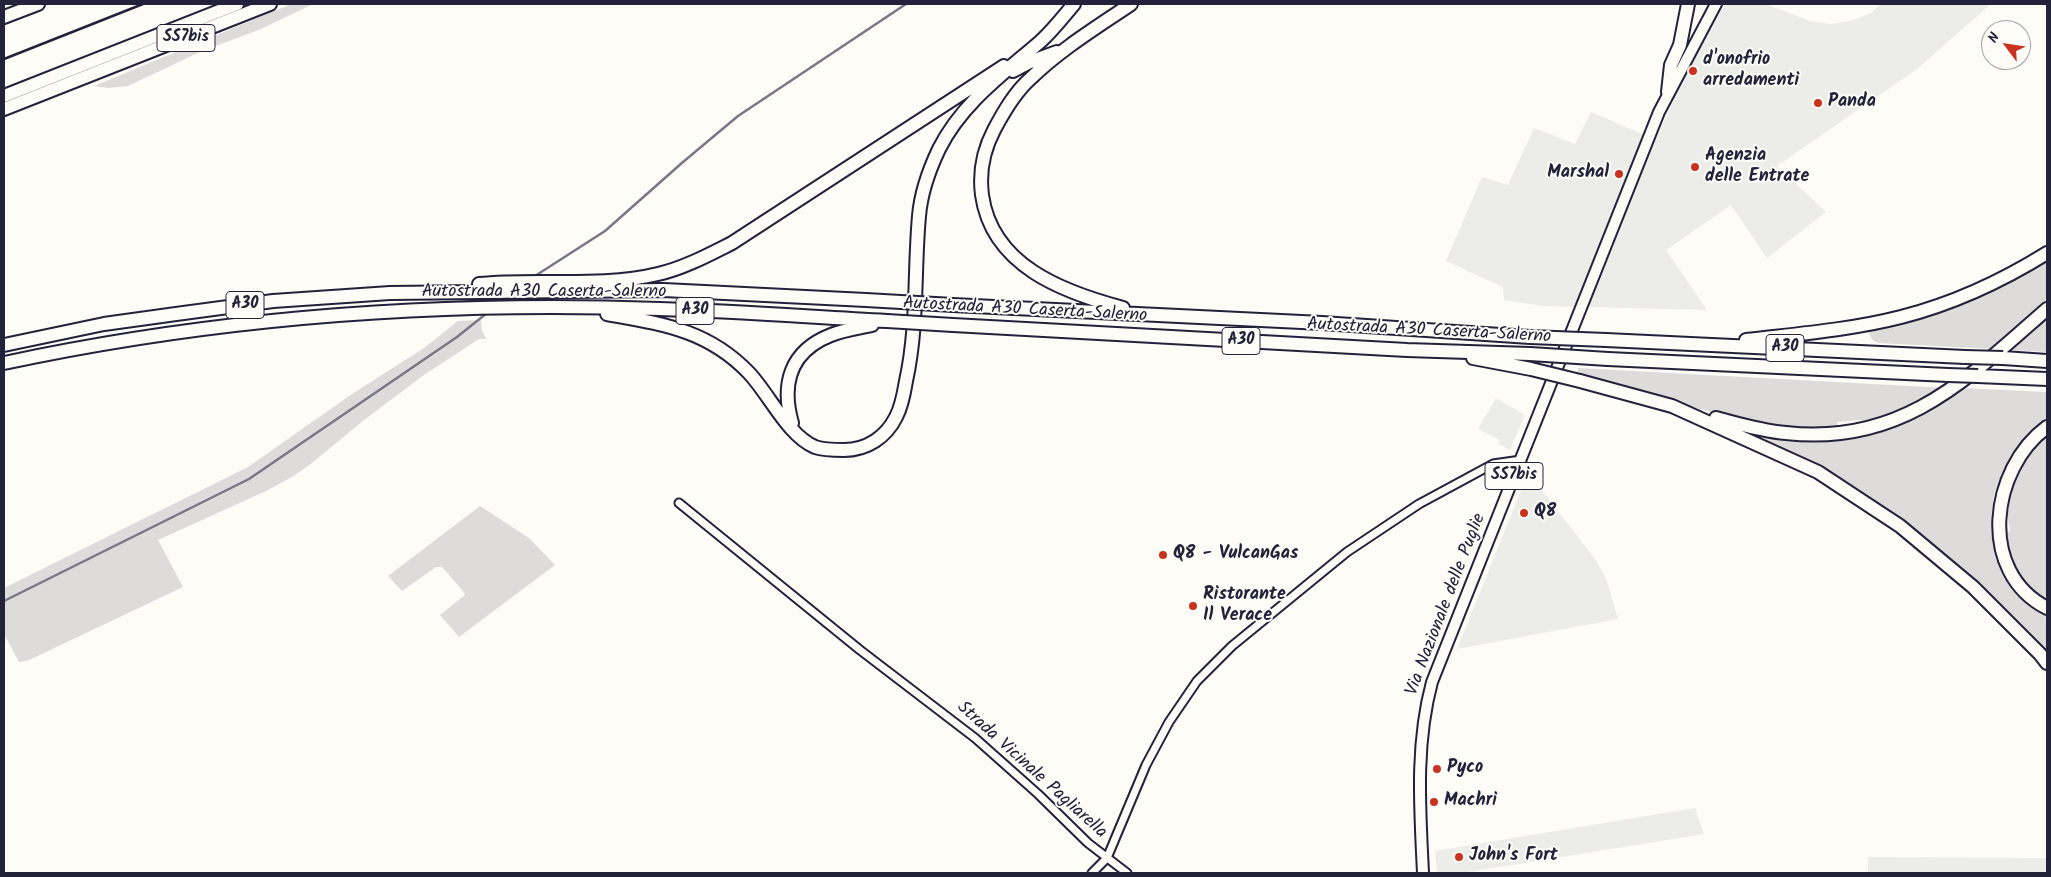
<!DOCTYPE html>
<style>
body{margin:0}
#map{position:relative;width:2051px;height:877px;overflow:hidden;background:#fdfcf7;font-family:Kalam,sans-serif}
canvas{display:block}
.frame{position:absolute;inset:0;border:5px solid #22223b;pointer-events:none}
.north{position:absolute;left:1981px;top:20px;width:50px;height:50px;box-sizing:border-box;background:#fdfcf7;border:1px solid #a5a5ac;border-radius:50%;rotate:301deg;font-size:14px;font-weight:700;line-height:20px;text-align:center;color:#22223b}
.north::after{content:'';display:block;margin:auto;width:18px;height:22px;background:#c8321e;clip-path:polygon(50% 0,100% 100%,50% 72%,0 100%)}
</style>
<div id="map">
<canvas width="2051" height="877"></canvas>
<div class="frame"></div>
<div class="north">N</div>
</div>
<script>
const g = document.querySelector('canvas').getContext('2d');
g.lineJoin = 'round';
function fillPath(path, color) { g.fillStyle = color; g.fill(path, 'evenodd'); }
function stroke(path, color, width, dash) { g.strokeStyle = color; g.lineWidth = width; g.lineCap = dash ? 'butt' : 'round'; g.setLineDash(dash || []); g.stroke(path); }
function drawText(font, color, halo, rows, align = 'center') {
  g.font = font + ' Kalam,sans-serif'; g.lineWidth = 4; g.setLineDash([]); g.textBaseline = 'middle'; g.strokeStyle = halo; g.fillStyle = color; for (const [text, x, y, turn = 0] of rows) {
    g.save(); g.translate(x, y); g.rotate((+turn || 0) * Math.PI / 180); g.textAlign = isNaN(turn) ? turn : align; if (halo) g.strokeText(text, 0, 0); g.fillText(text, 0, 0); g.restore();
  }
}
const built = new Path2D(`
 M1725 4H1766L1810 21 1832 24 1854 20 1871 13 1881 4H1991L1917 69 1777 166 1826 212 1767 258 1731 205 1666 250 1707 310 1543 306 1504 300 1503 287 1446 261 1482 177 1508 185 1534 128 1575 144 1591 112 1656 140 1684 75Z
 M1496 398 1525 415 1510 450 1498 444 1500 440 1478 429Z
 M1528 473 1596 560 1607 581 1618 619 1457 649Z
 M1695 808 1704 834 1462 873H1437L1435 851Z
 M1868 857 2047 858V873H1868Z`);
const green = new Path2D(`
 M291 4H313L261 29 200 52 128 86 108 88 94 86Z
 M2047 258V302L1992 349 1879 343C1871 341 1870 336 1868 330Z
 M2047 317V352L2011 350Z
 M481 320 482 331 486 339H479L424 375 364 420 312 463 292 477 266 491 158 540 183 587 27 661 19 662 4 634V588L248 467 352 394 424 348 458 321Z
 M1578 368 1946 388 1912 408 1876 420H1858L1837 422 1839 429C1788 433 1737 419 1688 406 1651 396 1614 386 1577 376Z
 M1961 388 2047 392V423C2034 435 2019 446 2009 461 1973 513 1998 584 2047 617V661L1935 553 1756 437 1757 434 1895 425 1930 410Z
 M2047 432V606L2043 604 2017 575 2003 533 2010 531 2005 502 2015 468Z
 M480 506 529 538 555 565 459 637 440 615 465 595 463 591 442 567H436L402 591 388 576Z`);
const stream = new Path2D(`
 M535 276 605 231 683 162 738 116 906 4
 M4 601 249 479 457 337 487 313`);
const street = new Path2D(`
 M679 503 860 650 975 738 1038 794 1088 843 1127 873
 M1092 873 1107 858 1146 765 1169 722 1197 681 1232 646 1347 552 1419 504 1493 464 1521 460`);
const primary = new Path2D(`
 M1423 873C1420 809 1415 745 1432 682L1659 112 1716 4`);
const highway = new Path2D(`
 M4 17 38 4
 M1013 71 1030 62 1057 52
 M1668 92 1671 65 1680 45 1688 4
 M4 96 237 4
 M4 109 270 4
 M479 284C538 278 600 288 658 274 684 268 708 255 732 243L1004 66
 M953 305 1322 323 1530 337
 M1123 308C1063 292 992 266 982 195 979 172 983 151 994 130 1004 111 1015 92 1031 78 1061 49 1097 27 1131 4
 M607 314C663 324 708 330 749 373 769 394 788 436 815 447 824 450 834 450 844 450 867 450 886 437 896 417 902 406 904 393 906 381 918 327 914 271 919 216 921 192 929 170 939 149 962 103 1003 74 1041 41 1053 30 1063 17 1074 4
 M953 325 1407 350 1530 354
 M1606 340 1965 357
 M1746 340C1797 334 1850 330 1901 317 1952 304 2002 281 2047 253
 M4 345 104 324 176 314 273 301 390 293 664 290 866 300
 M1473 358 1531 369
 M2003 358 2047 361
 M1608 359 1948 375
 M4 363C219 317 440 301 660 309 736 311 811 317 887 321
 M1978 376 2047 379
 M1580 381 1672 406 1818 472 1900 526 1973 587 2040 654 2047 663
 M1716 418C1739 424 1762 431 1786 433 1902 446 1967 379 2047 309
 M792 423C781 384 790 351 831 335 843 330 858 328 872 325
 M2047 427C1990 469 1977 572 2047 608`);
const rail = new Path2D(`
 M4 59 143 4`);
const highwayBridge = new Path2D(`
 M866 300 953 305
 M887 321 953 325
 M1530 337 1606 340
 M1530 354 1608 359
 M1965 357 2003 358
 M1531 369 1580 381
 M1948 375 1978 376`);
const markers = [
 [1693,71,5,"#c8321e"],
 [1818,103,5,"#c8321e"],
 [1695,167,5,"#c8321e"],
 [1619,174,5,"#c8321e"],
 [1524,513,5,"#c8321e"],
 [1163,555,5,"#c8321e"],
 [1193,606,5,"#c8321e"],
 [1437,769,5,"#c8321e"],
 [1434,802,5,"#c8321e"],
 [1459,857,5,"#c8321e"]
];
const shields = [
 [186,38,58],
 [245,305,38],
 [695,311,38],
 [1241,341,38],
 [1785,348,38],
 [1514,476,58]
];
const shieldNames = [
 ["SS7bis",186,38],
 ["A30",245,305],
 ["A30",695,311],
 ["A30",1241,341],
 ["A30",1785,348],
 ["SS7bis",1514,476]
];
const poiNames = [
 ["d'onofrio",1703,61],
 ["arredamenti",1703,82],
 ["Panda",1828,103],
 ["Agenzia",1705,157],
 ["delle Entrate",1705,178],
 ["Marshal",1609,174,"right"],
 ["Q8",1534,513],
 ["Q8 - VulcanGas",1173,555],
 ["Ristorante",1203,596],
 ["Il Verace",1203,617],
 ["Pyco",1447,769],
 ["Machri",1444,802],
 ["John's Fort",1469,857]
];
const streetNames = [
 ["Autostrada A30 Caserta-Salerno",544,293],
 ["Autostrada A30 Caserta-Salerno",1025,311,3],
 ["Autostrada A30 Caserta-Salerno",1429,332,3],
 ["Via Nazionale delle Puglie",1447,605,-69],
 ["Strada Vicinale Pagliarella",1031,771,42]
];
fillPath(built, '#ecece9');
fillPath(green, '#dddcdb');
stroke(stream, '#787885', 2.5);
stroke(street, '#22223b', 11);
stroke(primary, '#22223b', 14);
stroke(highway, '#22223b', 16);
stroke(street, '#fdfcf7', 7);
stroke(primary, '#fdfcf7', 10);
stroke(highway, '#fdfcf7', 12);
stroke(rail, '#22223b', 2.5);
stroke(highwayBridge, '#22223b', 16, []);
stroke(highwayBridge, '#fdfcf7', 12);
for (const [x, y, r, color] of markers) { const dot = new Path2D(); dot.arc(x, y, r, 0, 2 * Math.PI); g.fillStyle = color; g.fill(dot); stroke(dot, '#fdfcf7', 2); }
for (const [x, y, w] of shields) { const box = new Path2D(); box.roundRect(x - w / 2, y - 13.5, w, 27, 4); g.fillStyle = '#fdfcf7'; g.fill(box); stroke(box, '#22223b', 1); }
drawText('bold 16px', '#22223b', null, shieldNames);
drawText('bold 18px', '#22223b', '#fdfcf7', poiNames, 'left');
drawText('18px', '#22223b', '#fdfcf7', streetNames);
</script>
